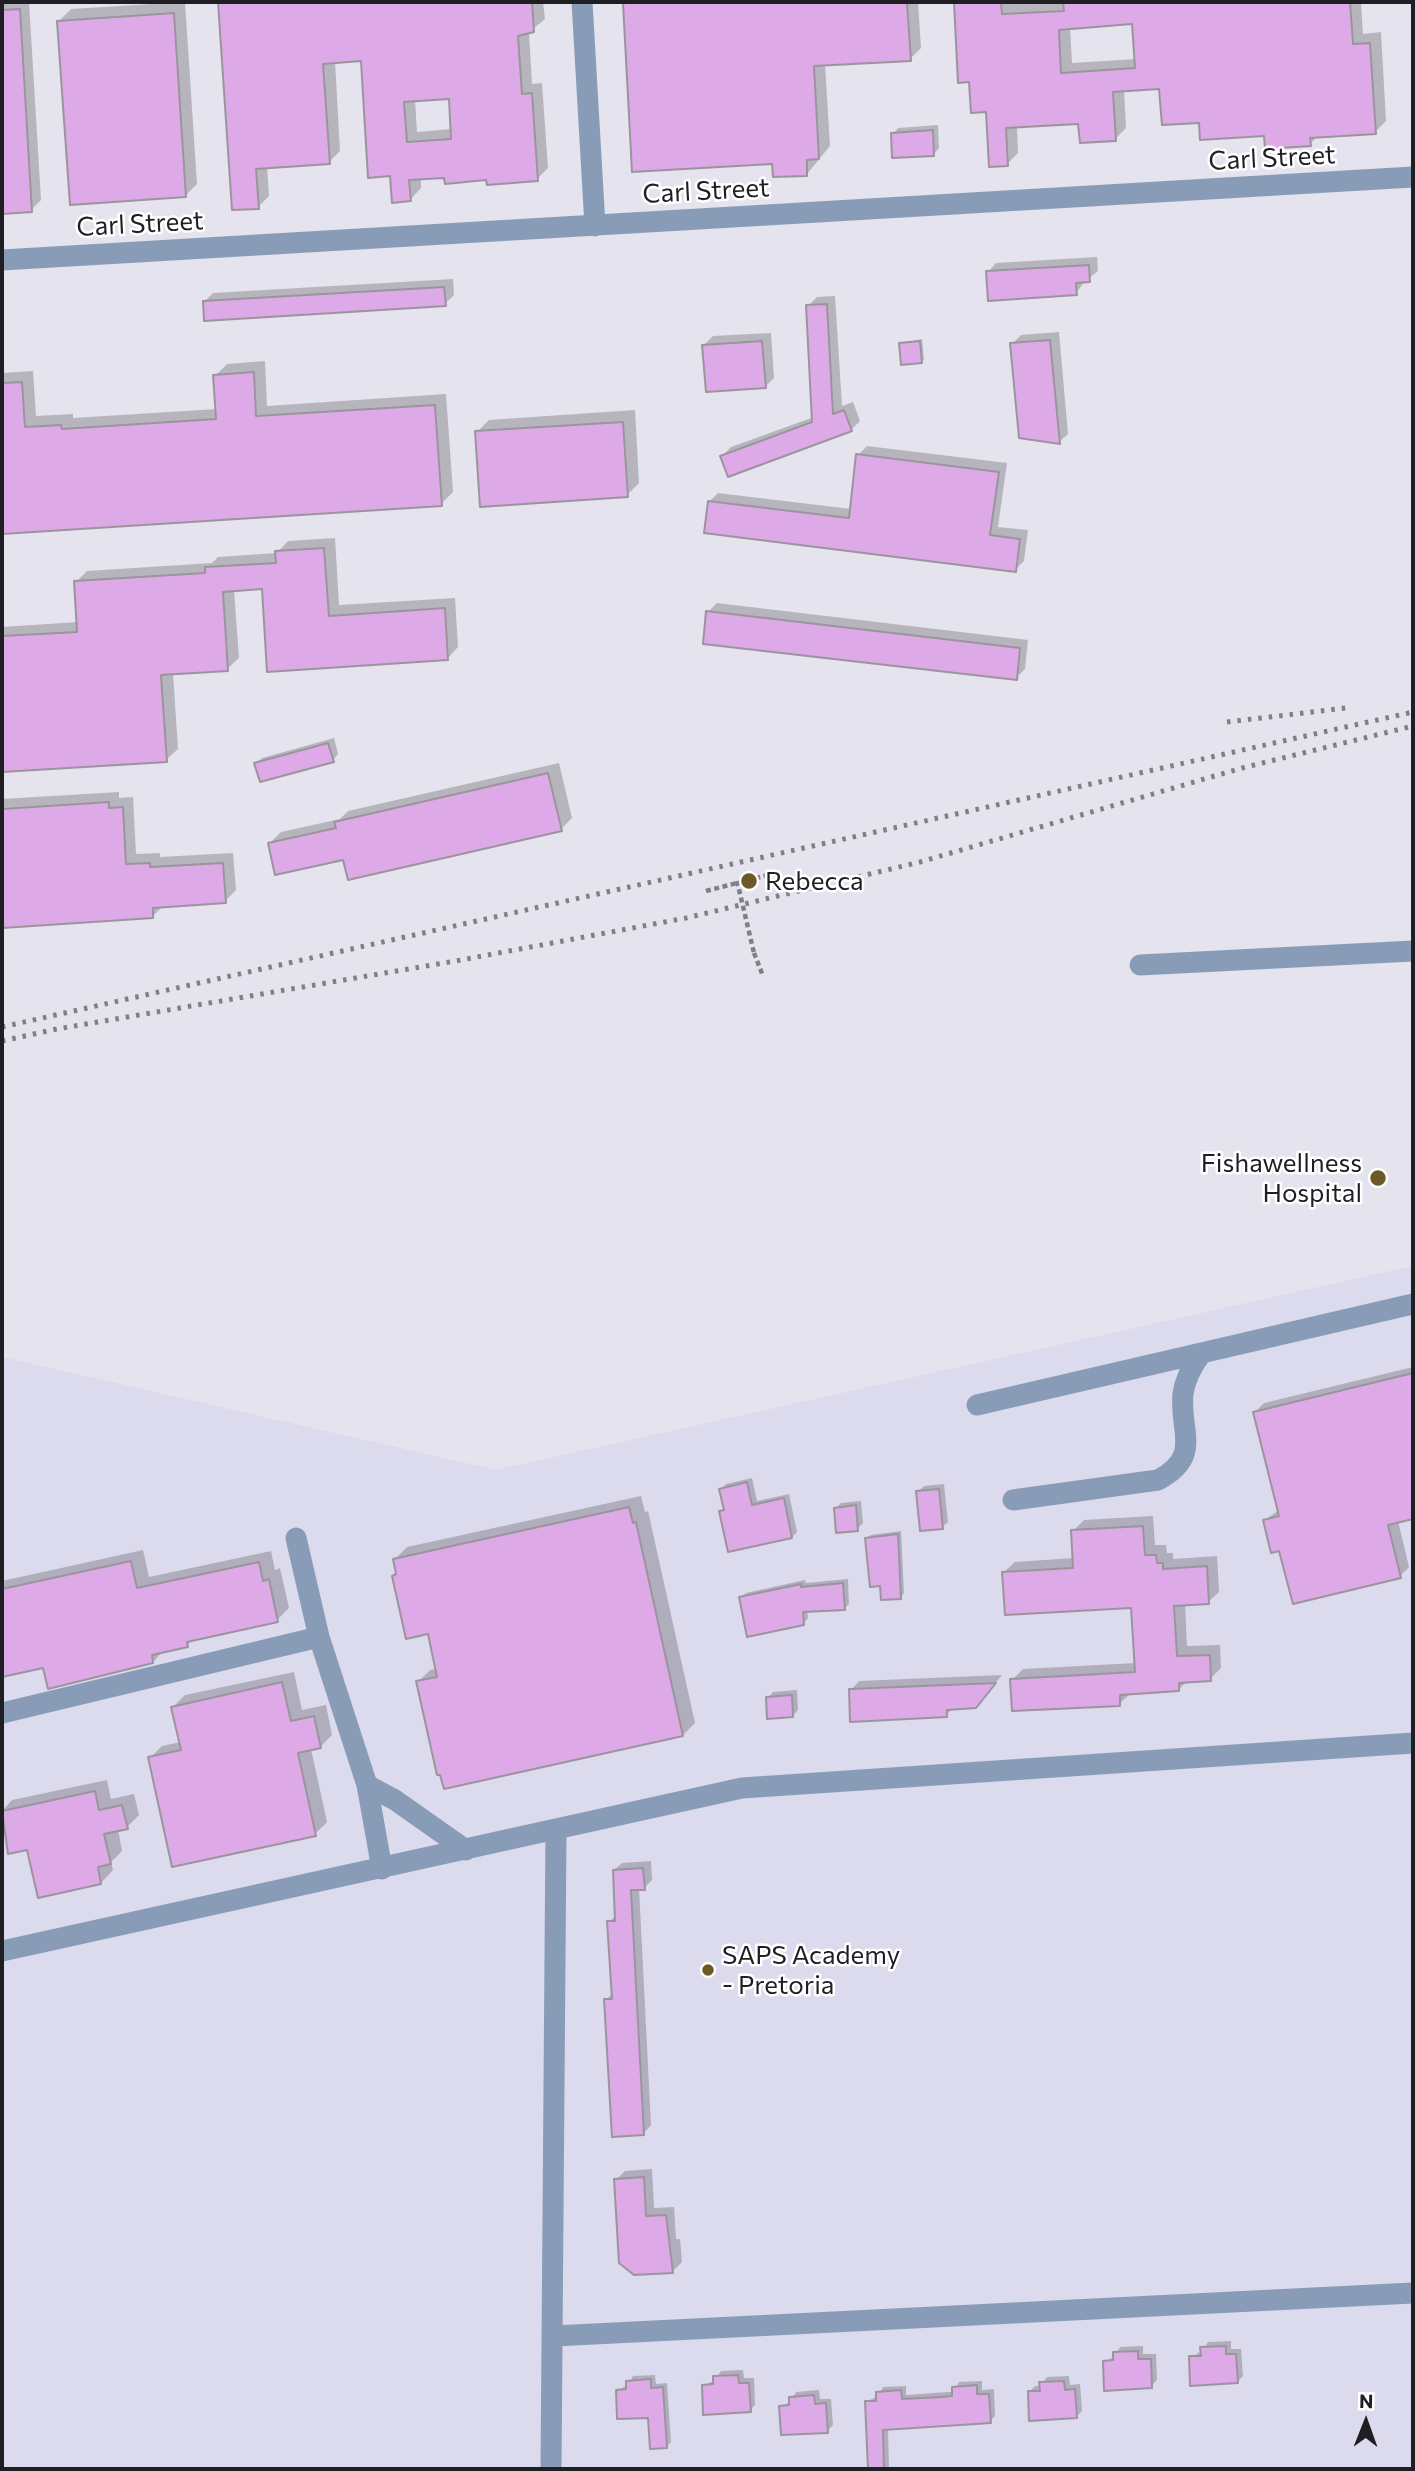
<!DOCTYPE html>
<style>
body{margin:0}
#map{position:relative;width:1415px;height:2471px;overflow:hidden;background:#e4e3ee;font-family:Commissioner,sans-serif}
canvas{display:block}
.frame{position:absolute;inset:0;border:4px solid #1f1f23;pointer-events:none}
.north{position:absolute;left:1331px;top:2387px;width:70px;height:70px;-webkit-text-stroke:5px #fff;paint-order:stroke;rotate:1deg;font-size:19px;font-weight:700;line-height:28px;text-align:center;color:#1f1f23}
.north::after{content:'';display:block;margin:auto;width:24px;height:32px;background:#1f1f23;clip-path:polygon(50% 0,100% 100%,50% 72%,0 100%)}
</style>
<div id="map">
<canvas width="1415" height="2471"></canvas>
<div class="frame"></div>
<div class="north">N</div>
</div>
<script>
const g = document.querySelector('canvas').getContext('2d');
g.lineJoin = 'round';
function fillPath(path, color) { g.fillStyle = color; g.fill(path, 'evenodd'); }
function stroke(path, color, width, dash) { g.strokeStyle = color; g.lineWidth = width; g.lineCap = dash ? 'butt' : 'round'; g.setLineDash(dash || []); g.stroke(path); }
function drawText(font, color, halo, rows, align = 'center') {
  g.font = font + ' Commissioner,sans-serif'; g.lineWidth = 5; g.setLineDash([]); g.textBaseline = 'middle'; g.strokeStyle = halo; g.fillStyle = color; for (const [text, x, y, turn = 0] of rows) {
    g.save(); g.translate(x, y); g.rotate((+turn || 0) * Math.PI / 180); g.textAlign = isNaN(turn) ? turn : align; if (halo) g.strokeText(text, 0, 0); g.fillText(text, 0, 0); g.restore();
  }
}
const built = new Path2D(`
 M1413 1266V2469H2V1357L496 1470Z`);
const shadow = new Path2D(`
 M2 2H29L41 200 31 210 2 212Z
 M185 2 197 184 185 196 59 21 71 9Z
 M220 2H543L545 19 529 32 532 84 542 83 548 168 537 179 421 178V188L410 200 392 174 362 59 335 61 340 151 329 162 267 166 269 196 258 207 234 208ZM450 97 452 129 417 132 415 100Z
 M626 2H918L921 48 910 59 825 64 830 146 807 174 774 162 624 4Z
 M956 2H1361L1363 34 1381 32 1386 121 1375 132 1319 135 1310 144 1201 121 1161 87 1124 89 1126 128 1115 139 1080 122 1017 126 1018 153 1007 164 988 111 971 80 960 81ZM1134 22 1136 59 1072 63 1070 27Z
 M938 125 939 148 934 154 893 134 898 128Z
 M1097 257 1098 271 1085 281 1076 293 988 272 996 263Z
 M453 279 454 295 445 304 204 302 213 293Z
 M835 296 842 406 853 402 860 421 851 430 722 456 731 447 814 417 808 306 817 297Z
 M1059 332 1068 434 1059 442 1012 344 1021 335Z
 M771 333 774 378 765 387 704 345 713 336Z
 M922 339 924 359 922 362 901 343Z
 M265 361 267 406 446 394 453 492 441 504 2 532V373L33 371 36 416 73 414V418L217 409 215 376 227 364Z
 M635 410 639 483 627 495 477 432 489 420Z
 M867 446 1007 463 998 527 1028 530 1024 561 1015 570 709 502 718 493 851 509 858 455Z
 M335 538 339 605 455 598 458 647 447 659 269 670 263 588 234 590 239 658 227 669 173 673 178 749 166 760 2 771V627L78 622 76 582 87 571 212 563 218 557 277 553 288 541Z
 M717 603 1028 640 1025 669 1016 678 708 612Z
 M334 738 338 754 333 760 256 764 262 758Z
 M559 763 572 818 561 829 344 858 270 843 281 832 340 819 348 811Z
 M119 792V798L133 797 136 854 160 853V857L233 853 236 890 225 901 164 905 153 916 2 926V799Z
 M1413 1367V1517L1398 1521 1409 1567 1400 1576 1281 1549 1265 1520 1279 1510 1255 1412 1264 1403Z
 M752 1478 757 1501 789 1494 797 1532 792 1537 721 1512 725 1508 721 1489 726 1484Z
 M944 1484 948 1522 942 1527 918 1492 924 1486Z
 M641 1496 645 1512 648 1511 695 1723 683 1735 418 1682 430 1670 437 1669 429 1632 394 1576 398 1572 395 1559 407 1547Z
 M861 1501 863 1523 857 1529 835 1509 841 1503Z
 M1153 1516 1155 1545H1166L1167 1553H1173V1559L1217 1556 1219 1592 1208 1602 1185 1604 1187 1646 1220 1645 1221 1668 1210 1679 1188 1680 1178 1690 1131 1693 1119 1704 1012 1680 1023 1669 1136 1663 1133 1607 1004 1572 1015 1562 1074 1558 1073 1531 1084 1520Z
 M901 1531 904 1593 901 1597 882 1584 867 1538 871 1535Z
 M143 1550 149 1577 271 1551 275 1570 280 1568 289 1608 277 1620 194 1638 187 1645 164 1650 153 1662 44 1666 2 1675V1581Z
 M848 1579 849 1604 844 1609 807 1610 808 1618 803 1624 741 1598 746 1593 805 1580 806 1583Z
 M294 1672 302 1710 326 1705 332 1735 321 1746 311 1749 327 1822 315 1834 150 1758 162 1746 181 1742 173 1707 185 1695Z
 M1002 1675 984 1697 953 1708 946 1715 851 1690 859 1681Z
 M797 1690 798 1710 793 1716 768 1698 773 1692Z
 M107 1780 111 1799 134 1794 139 1815 127 1827 118 1829 122 1851 111 1862 113 1870 101 1883 28 1848 9 1852 2 1811 12 1800Z
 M651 1861 652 1880 644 1888H639L651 2125 644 2133 606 2000 613 1993 609 1922 616 1915 614 1870 622 1863Z
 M652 2169 654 2208 674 2207 676 2239H680L682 2262 673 2271 616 2180 625 2171Z
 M1231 2341V2349H1241L1243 2376 1237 2382 1191 2357 1202 2351 1208 2342Z
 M1143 2346V2354H1156L1157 2380 1151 2386 1105 2362 1115 2356 1120 2347Z
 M743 2370 744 2378H754L755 2405 750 2410 703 2386 715 2380 721 2371Z
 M655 2375 656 2384 667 2383 671 2442 666 2447 650 2416 618 2390 628 2385 633 2376Z
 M1069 2376 1070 2385 1080 2384 1082 2411 1076 2417 1029 2392 1035 2386H1041L1047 2377Z
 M982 2381V2390L994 2389 995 2416 990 2421 888 2428 889 2469H870L866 2402 878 2396 883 2387 906 2386V2395L948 2392H954L959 2382Z
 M819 2390 820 2399H831L833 2425 827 2431 781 2407 791 2401 796 2392Z`);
const building = new Path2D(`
 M218 2H532L534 32 518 36 522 94 532 93 538 181 487 185 486 180 445 184 444 178 409 180 411 201 392 203 390 176 368 178 361 61 323 64 330 164 256 169 259 209 232 210ZM449 99 451 139 407 142 404 102Z
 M647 2H907L911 61 814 66 819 159 807 160V176L773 177 772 164 632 172 623 3Z
 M954 2H1001L1002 14 1064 11 1063 2H1350L1353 44 1370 43 1376 134 1310 138 1311 146 1265 149 1264 136 1200 140 1199 123 1162 125 1159 89 1113 92 1116 141 1080 143 1078 124 1006 128 1008 166 989 167 986 112 971 113 969 82 958 83ZM1132 24 1135 68 1061 73 1059 30Z
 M20 9 32 212 2 214V10Z
 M174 13 186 197 70 205 57 21Z
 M933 130 934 156 892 158 891 133Z
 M1089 265 1090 282 1076 283 1077 295 988 301 986 271Z
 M444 287 446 306 204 321 203 301Z
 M827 304 833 414 844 410 852 431 728 477 720 456 812 422 806 305Z
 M1050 340 1060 444 1019 438 1010 343Z
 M762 341 766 388 706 392 702 345Z
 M920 341 922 363 901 365 899 343Z
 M254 372 256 416 435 405 442 506 2 534V383L22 382 25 427 61 425 62 429 216 419 213 375Z
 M623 422 628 497 480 507 475 431Z
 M856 454 999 472 990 535 1020 539 1016 572 704 533 708 501 849 518Z
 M324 548 329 616 445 608 448 660 267 672 262 589 223 592 228 671 161 675 167 762 2 772V636L77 632 74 581 205 573V567L276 563 275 551Z
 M706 611 1020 648 1017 680 703 644Z
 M328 743 334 762 260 782 254 763Z
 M548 773 562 831 348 880 343 860 275 875 268 843 336 828 334 822Z
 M109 802V808L123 807 126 864 150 863V867L223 863 226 903 153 908V918L2 928V809Z
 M1413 1373V1519L1388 1525 1401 1578 1293 1604 1279 1551 1271 1553 1263 1520 1279 1516 1253 1412Z
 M747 1482 752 1505 784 1498 792 1538 728 1552 719 1511 724 1510 719 1489Z
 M939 1489 943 1529 920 1531 916 1491Z
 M856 1505 858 1531 836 1533 834 1508Z
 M629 1507 633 1523 636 1522 683 1736 444 1789 440 1775H437L416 1681 437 1677 428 1634 406 1639 392 1576 396 1574 393 1559Z
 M1143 1526 1145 1555H1156L1157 1563H1163V1569L1207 1566 1209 1604 1174 1606 1177 1656 1210 1655 1211 1681 1179 1683V1691L1120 1695V1706L1012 1711 1010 1679 1135 1672 1131 1608 1005 1615 1002 1572 1073 1568 1071 1530Z
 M898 1534 901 1599 881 1600 880 1586 870 1587 865 1538Z
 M131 1561 137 1588 259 1562 263 1581 269 1579 278 1622 187 1642 188 1647 152 1655 153 1663 48 1689 43 1668 2 1677V1589Z
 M843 1583 845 1610 803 1612 804 1625 747 1637 739 1597 801 1584V1587Z
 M282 1682 291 1721 314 1716 321 1748 298 1753 316 1836 172 1867 148 1757 181 1750 171 1707Z
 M996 1683 976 1708 947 1710V1717L850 1722 849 1689Z
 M792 1695 793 1717 767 1719 766 1697Z
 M95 1791 99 1810 122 1805 128 1829 104 1834 111 1864 98 1867 101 1884 38 1898 27 1850 8 1854 2 1811Z
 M643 1868 645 1890H631L644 2135 612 2137 604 1999H612L607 1921H615L613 1870Z
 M644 2177 646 2216 666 2215 673 2273 634 2275 619 2263 614 2179Z
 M1226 2346V2354H1236L1238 2383 1190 2386 1189 2356H1201L1200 2347Z
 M1138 2351V2359H1151L1152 2388 1104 2391 1103 2361 1113 2360V2352Z
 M738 2375 739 2383H749L751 2412 703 2415 702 2385 713 2384V2376Z
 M651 2379V2388L663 2387 667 2448 650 2449 648 2418 617 2419 616 2390 626 2389V2381Z
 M1064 2381 1065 2390 1075 2389 1077 2418 1029 2421 1028 2391H1040L1039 2382Z
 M977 2385V2394H989L991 2423 883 2430 884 2469H868L865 2401H876V2392L901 2390 902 2399 942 2397 952 2396V2387Z
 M814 2395 815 2404 826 2403 828 2433 781 2435 779 2406 789 2405V2397Z`);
const path = new Path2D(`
 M706 891 772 874
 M754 953 763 976`);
const minor = new Path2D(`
 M582 2 595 226
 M2 260 1413 177
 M1140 965 1413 951
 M977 1405 1413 1304
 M1013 1500 1158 1480C1203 1456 1179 1431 1183 1394 1185 1379 1192 1366 1201 1354
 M296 1538 319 1637 367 1785 382 1869
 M2 1713 319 1637
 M367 1785 395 1800 466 1850
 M2 1951 742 1788 1413 1743
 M554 2336 1413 2293
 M551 2469 556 1830`);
const rail = new Path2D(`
 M1227 722 1346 708
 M2 1027 1413 712
 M2 1041 57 1029 461 960 686 918 920 862 1242 768 1413 726`);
const pathBridge = new Path2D(`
 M737 881 754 953`);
const markers = [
 [749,881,9,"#6c5927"],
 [1378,1178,9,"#6c5927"],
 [708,1970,7,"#6c5927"]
];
const streetNames = [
 ["Carl Street",1272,158,-3],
 ["Carl Street",706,191,-3],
 ["Carl Street",140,224,-3]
];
const poiNames = [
 ["Rebecca",765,881],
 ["Fishawellness",1362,1163,"right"],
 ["Hospital",1362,1193,"right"],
 ["SAPS Academy",722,1955],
 ["- Pretoria",722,1985]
];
fillPath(built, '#dcdaed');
fillPath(shadow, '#0003');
fillPath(building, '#dda9e7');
stroke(building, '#9c949d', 2);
stroke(path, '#7f7f86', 4.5, [5, 3.5]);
stroke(minor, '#899cb7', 21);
stroke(rail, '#807f87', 5, [3.5, 7]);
stroke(pathBridge, '#7f7f86', 4.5, [5, 3.5]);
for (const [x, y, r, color] of markers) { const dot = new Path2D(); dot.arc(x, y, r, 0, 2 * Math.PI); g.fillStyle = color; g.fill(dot); stroke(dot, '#fff', 2.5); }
drawText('26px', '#1f1f23', '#fff', streetNames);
drawText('26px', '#1f1f23', '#fff', poiNames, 'left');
</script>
